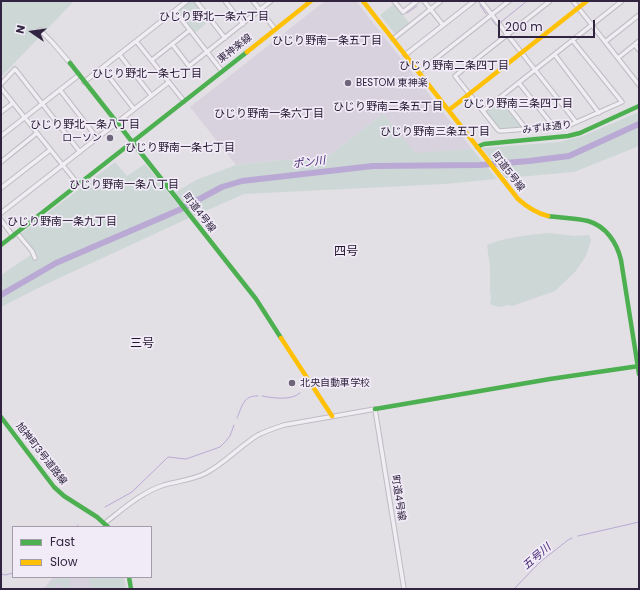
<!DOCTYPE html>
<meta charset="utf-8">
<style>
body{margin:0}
#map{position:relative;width:640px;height:590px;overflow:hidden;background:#e2dfe5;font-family:Poppins,sans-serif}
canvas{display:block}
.frame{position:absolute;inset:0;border:2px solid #312440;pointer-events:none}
.legend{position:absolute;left:12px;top:526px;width:140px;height:52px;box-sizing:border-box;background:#f0ebf6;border:1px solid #a49bad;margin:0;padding:5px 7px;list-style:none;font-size:12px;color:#312440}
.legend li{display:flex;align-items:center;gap:8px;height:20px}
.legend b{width:20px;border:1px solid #a49bad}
.north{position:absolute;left:12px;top:12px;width:40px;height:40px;-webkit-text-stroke:3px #f0ebf6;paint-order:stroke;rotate:283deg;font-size:11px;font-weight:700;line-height:16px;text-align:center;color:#312440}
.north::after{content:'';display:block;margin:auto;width:14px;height:18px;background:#312440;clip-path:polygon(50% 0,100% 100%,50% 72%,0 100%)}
.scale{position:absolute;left:498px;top:20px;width:97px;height:18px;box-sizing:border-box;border:2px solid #312440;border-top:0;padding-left:5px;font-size:12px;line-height:14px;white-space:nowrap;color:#312440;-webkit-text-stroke:3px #f0ebf6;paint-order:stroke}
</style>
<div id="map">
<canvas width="640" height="590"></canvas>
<div class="frame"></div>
<ul class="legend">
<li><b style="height:5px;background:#4caf50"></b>Fast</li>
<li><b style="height:5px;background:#ffc107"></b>Slow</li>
</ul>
<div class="north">N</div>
<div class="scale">200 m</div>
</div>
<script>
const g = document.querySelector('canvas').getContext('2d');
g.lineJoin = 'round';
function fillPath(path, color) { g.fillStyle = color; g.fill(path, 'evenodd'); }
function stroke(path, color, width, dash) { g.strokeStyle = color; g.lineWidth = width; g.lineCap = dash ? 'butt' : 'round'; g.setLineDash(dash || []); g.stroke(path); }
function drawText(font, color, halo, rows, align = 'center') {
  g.font = font + ' Poppins,"Noto Sans JP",sans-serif'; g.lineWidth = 3.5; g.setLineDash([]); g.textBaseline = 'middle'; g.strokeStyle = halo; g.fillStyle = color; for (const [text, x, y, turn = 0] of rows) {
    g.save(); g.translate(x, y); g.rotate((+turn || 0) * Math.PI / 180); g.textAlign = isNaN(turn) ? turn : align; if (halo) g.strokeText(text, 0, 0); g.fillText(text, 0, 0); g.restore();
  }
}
const built = new Path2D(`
 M325 1H356L472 149 415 154 383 114 326 158 281 160 236 165 190 107Z
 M53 577H124L126 589H37L45 587Z`);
const green = new Path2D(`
 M3 1H74L1 77V3Z
 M190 1H194L209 21 195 33 178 12V10Z
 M394 4 409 23 395 34 380 15Z
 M501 100 521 125 519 128 499 129 487 114V111Z
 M639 112V146L574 172 506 178 482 148 559 142 583 136Z
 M383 114 415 153 472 149 497 179 445 184 244 194 194 216 174 193 196 180 236 165 281 160 326 158Z
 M115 162 127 176 145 164 189 218 42 286 1 307V275L35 252 20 234Z
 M549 233 574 236 589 235 591 240 586 256 575 272 555 291 512 306 509 305 501 307 492 305 490 303 491 298 490 289V267L487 245C505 237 530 235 549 233Z
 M57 577H69L71 587 64 588 63 587H62L61 583 56 584V589H58H41L46 588Z
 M88 577H123L125 589H92Z`);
const stream = new Path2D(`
 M480 5 486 14
 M407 13 417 6
 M492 20 496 25
 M501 22 527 1
 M262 396C273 398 291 401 300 393
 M237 418C242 407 243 395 258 396
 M105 507 132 492 168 457 186 459 220 447 225 442 230 436 234 425
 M76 527 78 525
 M578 536 639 522
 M1 574 5 575 13 573
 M514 589 540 562 568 540 572 538`);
const river = new Path2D(`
 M1 295 56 263 179 210 222 187 242 181 373 166 480 165 529 161 569 156 639 124`);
const street = new Path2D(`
 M196 1 225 38
 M225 1 243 24
 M253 1 275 29
 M394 1 403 12 417 1
 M424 1 443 25
 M481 1 576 122
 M550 1 455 76 498 130 500 131 554 127 570 125 622 102 573 41
 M573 1 639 85
 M175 11 222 71
 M40 30 52 42 70 63
 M393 39 441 1
 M136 41 184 101
 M605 42 639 15
 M172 44 189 66 271 1
 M635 45 639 50
 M119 54 151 95
 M405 55 474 1
 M555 55 599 113
 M618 58 639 41
 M152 60 190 30
 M102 68 134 109
 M419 72 509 1
 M84 82 187 1
 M519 83 554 127
 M1 84 15 69 80 152
 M1 88 78 184
 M60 90 97 138
 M501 97 526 129
 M483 111 622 1
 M1 112 13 103
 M1 136 79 75
 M1 162 37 133
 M1 188 50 150
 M1 213 169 82
 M1 220 13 236
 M17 233 32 251 35 258
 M105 523C123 509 142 492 164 485 178 481 193 480 206 473 225 463 240 446 258 435 266 431 275 428 284 425L375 409 404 589`);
const fast = new Path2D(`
 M70 63 256 299 281 338
 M477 147 484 144 568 136 580 133 639 106
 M548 216C561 218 575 218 588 221 606 226 617 243 621 260L639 374
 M1 245 247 52
 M375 409 550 379 639 366
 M1 417 54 487 64 496 97 517 108 527
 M129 577 131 589`);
const slow = new Path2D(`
 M363 1 518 199C527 207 536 213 548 216
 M247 52 311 1
 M449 110 587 1
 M281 338 332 416`);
const markers = [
 [348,83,4,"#6f657a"],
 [110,138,4,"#6f657a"],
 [292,383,4,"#6f657a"]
];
const streetNames = [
 ["東神楽線",235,49,-38],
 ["みずほ通り",547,128,-7],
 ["町道5号線",508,172,52],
 ["町道4号線",199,213,52],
 ["旭神町3号道路線",41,454,52],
 ["町道4号線",398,498,81]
];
const poiNames = [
 ["BESTOM 東神楽",356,83],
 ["ローソン",102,138,"right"],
 ["北央自動車学校",300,383]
];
const neighbourhoodNames = [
 ["ひじり野北一条六丁目",214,17],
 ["ひじり野南一条五丁目",327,41],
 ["ひじり野南二条四丁目",454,66],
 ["ひじり野北一条七丁目",147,74],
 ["ひじり野南三条四丁目",518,104],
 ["ひじり野南二条五丁目",388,107],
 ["ひじり野南一条六丁目",269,114],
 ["ひじり野北一条八丁目",85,125],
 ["ひじり野南三条五丁目",435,132],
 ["ひじり野南一条七丁目",180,148],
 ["ひじり野南一条八丁目",124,185],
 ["ひじり野南一条九丁目",62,222]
];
const waterNames = [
 ["ポン川",309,163,-7],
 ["五号川",537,557,-41]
];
const quarterNames = [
 ["四号",346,252],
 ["三号",142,344]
];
fillPath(built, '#d8d2de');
fillPath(green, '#cdd8d6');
stroke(stream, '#b9a9d4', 1);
stroke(river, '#b9a9d4', 6);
stroke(street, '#bfbcc3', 5.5);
stroke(street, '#f0eef2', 3.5);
stroke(fast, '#4caf50', 4.5);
stroke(slow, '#ffc107', 4.5);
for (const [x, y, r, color] of markers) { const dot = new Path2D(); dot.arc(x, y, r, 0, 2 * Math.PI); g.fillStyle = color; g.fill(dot); stroke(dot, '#f0ebf6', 1.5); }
drawText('10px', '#312440', '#f0ebf6', streetNames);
drawText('10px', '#312440', '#f0ebf6', poiNames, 'left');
drawText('11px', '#241730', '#f0ebf6', neighbourhoodNames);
drawText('italic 11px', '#492a78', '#f0ebf6', waterNames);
drawText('12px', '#241730', '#f0ebf6', quarterNames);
</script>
